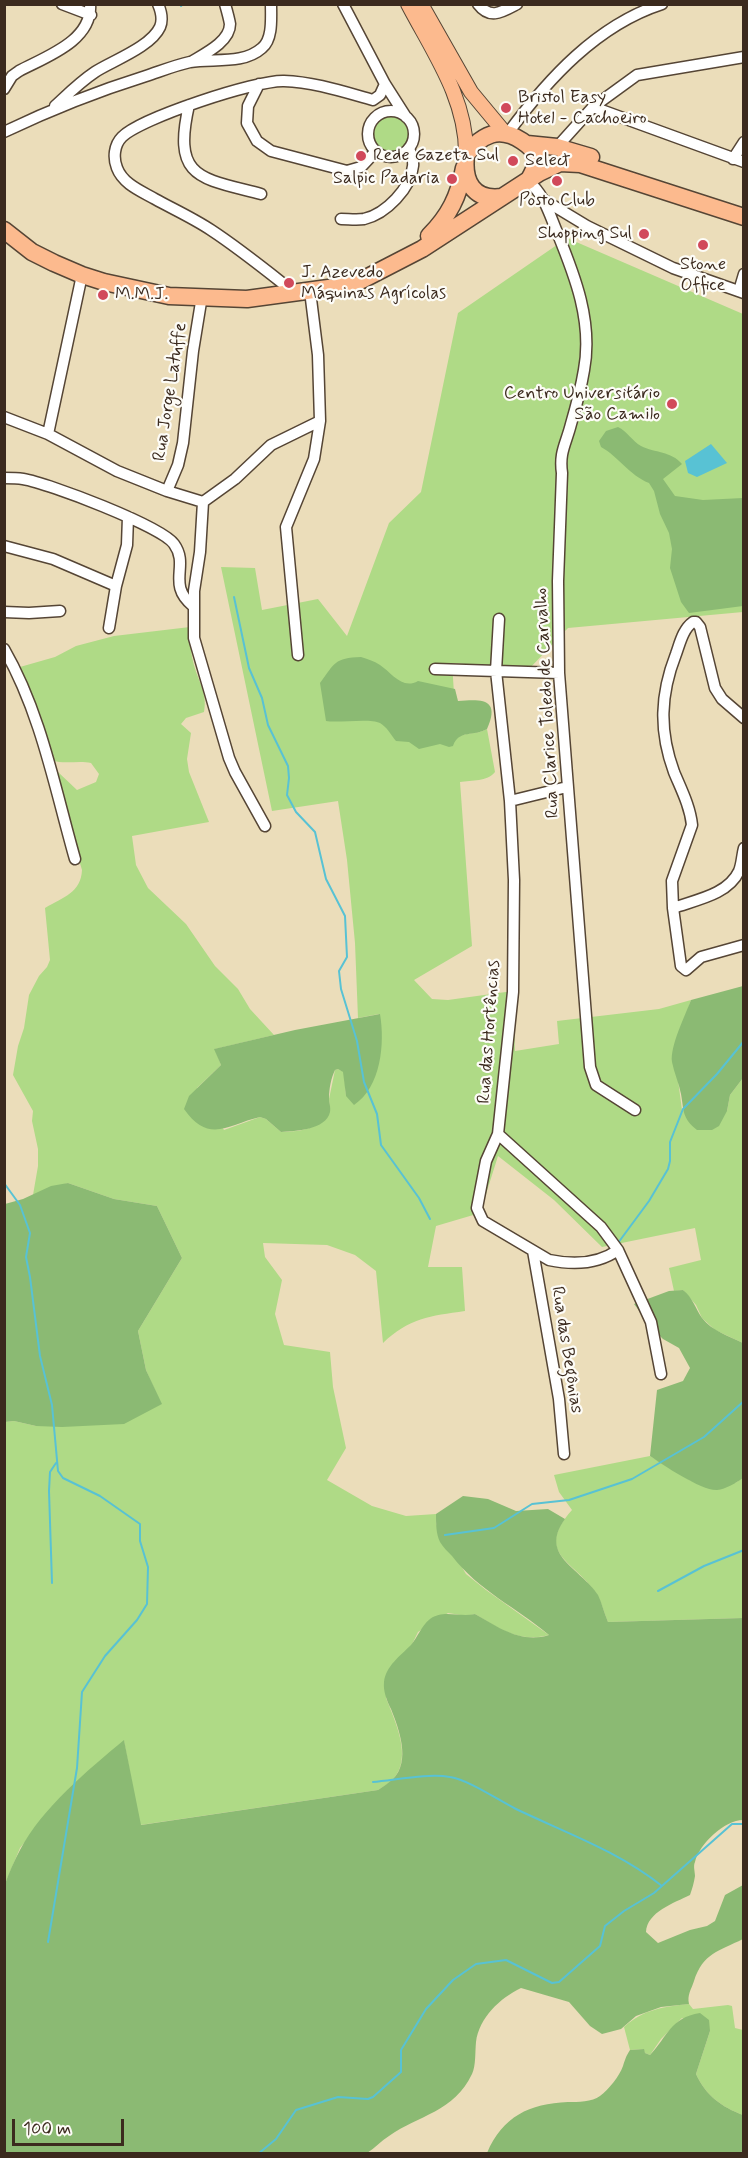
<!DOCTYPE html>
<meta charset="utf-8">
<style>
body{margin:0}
#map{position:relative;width:748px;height:2158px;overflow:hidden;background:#ebddba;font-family:Mynerve,sans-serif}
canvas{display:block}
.frame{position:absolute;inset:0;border:6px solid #3b2a1e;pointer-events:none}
.scale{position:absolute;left:12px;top:2119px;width:112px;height:27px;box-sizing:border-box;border:3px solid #3b2a1e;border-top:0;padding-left:8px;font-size:18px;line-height:21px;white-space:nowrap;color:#3b2a1e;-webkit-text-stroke:4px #fdfcf7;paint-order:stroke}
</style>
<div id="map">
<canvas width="748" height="2158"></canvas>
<div class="frame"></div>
<div class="scale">100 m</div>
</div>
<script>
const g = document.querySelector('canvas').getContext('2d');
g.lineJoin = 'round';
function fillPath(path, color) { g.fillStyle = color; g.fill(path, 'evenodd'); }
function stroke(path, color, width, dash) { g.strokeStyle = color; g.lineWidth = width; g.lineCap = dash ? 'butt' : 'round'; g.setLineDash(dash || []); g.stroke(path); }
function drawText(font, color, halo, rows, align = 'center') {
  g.font = font + ' Mynerve,sans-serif'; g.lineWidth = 4.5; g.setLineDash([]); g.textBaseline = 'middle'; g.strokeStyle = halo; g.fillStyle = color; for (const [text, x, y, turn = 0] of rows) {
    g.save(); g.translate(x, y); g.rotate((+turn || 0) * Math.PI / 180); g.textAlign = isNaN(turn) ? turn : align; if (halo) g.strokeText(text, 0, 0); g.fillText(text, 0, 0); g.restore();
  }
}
const green = new Path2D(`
 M371 133a20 20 0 1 1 40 0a20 20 0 1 1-40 0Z
 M567 238 743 314V612L568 628 529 669 452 663 457 738C466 731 478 735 487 729L495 772C487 782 472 780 460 782L472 946 414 980 432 999 448 1000 513 991 515 1051 559 1044 557 1021 659 1009 691 1000 674 1050 682 1110 727 1111 730 1095 743 1078V1343L715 1330 702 1318 696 1305 683 1290 674 1291 669 1268 701 1260 695 1228 602 1247 554 1200 498 1156 480 1213 436 1226 428 1267H462L465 1311C430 1316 409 1318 383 1343L376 1271 355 1255 327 1245 263 1243 265 1257 282 1280 275 1314 284 1345 330 1352 333 1387 346 1448 327 1480 372 1506 406 1516 436 1514V1524L466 1574 486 1590 549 1635C519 1643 500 1629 475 1614L467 1616 448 1613 418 1632 386 1698C395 1721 413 1758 393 1779 389 1783 383 1787 378 1790L140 1825 124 1741 61 1797 20 1848 5 1884V1422L14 1421 36 1426 161 1404 146 1370 138 1331 182 1258 157 1206 114 1199 68 1183 33 1195 38 1166V1149L32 1121 33 1111 13 1075 18 1046 24 1028 29 995 39 976 47 967 50 960 45 908C63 897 81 893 82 870L54 776 58 772 77 790 96 782 99 774 91 763C78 760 64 765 52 760L20 667 55 657 76 646 114 636 190 627C191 638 190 650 193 661 197 680 208 692 204 712L186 718 181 724 191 733 187 759 189 772 209 822 132 836 136 865 148 888 186 924 215 966 238 989 250 1009 274 1035 215 1049 221 1065 197 1088 224 1130 260 1117 266 1119 281 1132C305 1131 315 1130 330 1110L329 1099 335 1070 338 1069 344 1072 346 1096 379 1014 358 1018 355 943 347 860 338 801 272 811 221 567 255 568 262 610 318 599 347 636 389 523 421 492 458 313Z
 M650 1456 691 1481 735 1483 743 1478V1618L608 1622C604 1613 602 1603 597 1595 577 1561 532 1555 572 1510L559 1492 554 1475Z
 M689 2004 693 2009 728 2005 732 2006 735 2028 743 2030V2115C722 2107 706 2096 696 2074L710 2031 682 2018 661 2039 650 2055 645 2053 643 2049 630 2050 624 2027C644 2009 663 2007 689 2004Z`);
const forest = new Path2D(`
 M618 427C627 431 632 441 641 446 655 453 671 451 682 464L663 479 675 496 703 500 743 498V606L689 613 681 602 670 568 672 549 669 533 660 514 654 491 649 483C629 475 619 457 601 447L599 441 606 431Z
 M361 657C367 659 374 661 380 665 392 673 402 690 418 681L455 689 458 701C481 699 501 698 487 729 474 737 459 729 453 746L449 747 440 744 419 749 409 742 396 741C391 735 387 727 380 723 370 718 339 723 326 721L320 683C335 663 334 658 361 657Z
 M743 986V1078L730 1095 727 1111 719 1126 712 1130H697C682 1118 684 1111 681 1094 679 1083 674 1073 672 1062 670 1046 685 1016 691 1000Z
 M380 1014C385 1044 381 1087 354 1105L346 1096 343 1072 338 1069 335 1070C331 1078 329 1089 329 1098 329 1103 331 1107 330 1112 326 1130 295 1131 281 1132L266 1119 260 1117C229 1124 209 1145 184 1109L189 1096 221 1065 214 1049 295 1030Z
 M68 1183 114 1199 157 1206 182 1258 138 1331 146 1370 162 1404 124 1424 62 1427 36 1426 14 1421 5 1422V1204L23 1199 51 1186Z
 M683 1290C693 1298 695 1308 702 1318 712 1331 729 1336 743 1343V1478C736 1483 726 1489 717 1490 702 1491 663 1465 650 1456L657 1390 683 1381 690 1368 679 1348 663 1339 653 1329 634 1304 669 1291Z
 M463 1496 488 1499 516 1511 548 1509 565 1519C538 1556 581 1568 598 1595 602 1603 604 1613 608 1622L743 1618V1820C725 1820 699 1844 695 1862 693 1866 695 1872 695 1876 694 1883 692 1889 690 1895 674 1903 647 1912 646 1932L658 1943 690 1930 707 1926 715 1921 725 1895 743 1885V1939C719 1951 703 1953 694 1981 691 1990 687 1995 689 2004L661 2007 636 2016 621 2029 602 2034 590 2026 569 2002 521 1988C500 1998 479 2018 476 2042 475 2052 476 2066 472 2074 454 2112 419 2115 389 2136 381 2141 375 2148 367 2153H5V1884C9 1873 14 1861 20 1850 42 1808 88 1770 124 1740L141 1825 378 1790C383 1787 388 1783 393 1779 411 1761 399 1729 391 1709 387 1701 383 1691 384 1682 386 1666 400 1656 411 1645 418 1637 421 1626 430 1619 444 1609 460 1618 475 1614 498 1627 521 1644 549 1635 517 1608 478 1590 452 1556 448 1552 443 1547 440 1542 436 1534 436 1523 436 1514Z
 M700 2013 709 2020 710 2031 696 2074C706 2096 722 2107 743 2115V2153H487C503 2116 529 2104 568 2102 578 2102 592 2102 600 2096 609 2089 619 2077 623 2066 625 2060 626 2056 630 2050L644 2049 645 2053 650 2055C668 2036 670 2018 700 2013Z`);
const water = new Path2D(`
 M711 444 727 463 697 477 688 473 685 461Z`);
const stream = new Path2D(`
 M181 6 183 4
 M234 597 249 668 262 698 268 725 288 766 289 778 287 795 296 812 315 832 326 879 345 916 347 957 339 971 341 989 357 1041 364 1082 377 1114 381 1145 419 1198 430 1219
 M4 1183 20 1205 30 1233 26 1257 30 1277 40 1356 52 1405 58 1471 63 1478 100 1496 140 1524V1541L148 1567 147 1604 137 1620 105 1656 82 1692 77 1768 48 1942
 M618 1243 649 1201 668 1169 670 1161V1142L683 1109 717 1074 744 1041
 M445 1535 494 1528 532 1504 569 1500 632 1479 704 1437 744 1401
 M52 1583 49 1491 50 1472 56 1463
 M658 1591 704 1566 744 1550
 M373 1782C396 1780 428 1773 450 1777 469 1780 498 1800 516 1809 566 1833 618 1851 662 1886
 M258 2154 276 2139 296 2110 338 2097 368 2099 373 2097 401 2072V2050L426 2009 453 1980 476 1964 506 1960 552 1983 559 1982 600 1946 605 1926 624 1911 654 1893 732 1824H744`);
const minor = new Path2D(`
 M62 4 91 15
 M343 4 385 84 406 117
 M478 4C490 20 502 12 517 4
 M191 62C204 54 230 42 230 24 229 18 227 11 225 4
 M259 84 248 106 247 123 257 141 271 151 347 171 361 167 376 151
 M4 89 12 76 19 71C45 57 93 41 90 4
 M189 105C172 179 200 178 261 194
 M55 106C68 94 80 82 95 72 112 61 151 47 160 27 163 20 161 11 158 4
 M593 107 744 162
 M368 134a23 23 0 1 1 46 0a23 23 0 1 1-46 0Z
 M4 132C50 110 98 91 146 76 161 71 176 65 190 62 213 58 243 65 262 48 273 39 271 18 271 4
 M508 133C548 79 597 25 662 4
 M557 147 593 107 637 75 744 57
 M733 159 744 142
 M528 181C544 194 549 213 557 232 575 276 593 322 584 370 581 388 576 407 571 424 566 444 559 452 562 473L558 581 559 673 590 1067 596 1085 635 1110
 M544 200 587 226 673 268 744 293
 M341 219C348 219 357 220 364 219 386 214 411 188 413 166 414 160 411 154 409 148
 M739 291 744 274
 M295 293C267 271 240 249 211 230 193 218 173 209 155 199 141 191 123 184 117 168 113 158 114 145 122 137 141 118 256 80 284 81 314 82 344 92 373 100L380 95 385 84
 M4 417 48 434 117 471 167 491 203 502 235 479 271 445 320 421
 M48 434 82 275
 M4 478C11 478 17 478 23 479 48 483 161 526 174 544 190 566 166 584 193 606
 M167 491 178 465 183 443 193 351 202 296
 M203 502 200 552 194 591V638L229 758 235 772 265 826
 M4 546 53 559 116 586
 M4 612 29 613 60 611
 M499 619 496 671 510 801 514 880 513 992 498 1134 486 1161 477 1208 483 1221 549 1260C573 1265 597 1265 618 1250
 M109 628 116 586 127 545 128 517
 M4 649C41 713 55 789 75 859
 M298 655 286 527 314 459 320 421 318 355 310 291
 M435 669 559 673
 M744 718 722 699 715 688 700 627 696 622H693C683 629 680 643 676 654 660 695 659 731 674 772 681 789 690 806 692 825L672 881 673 908 681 966 686 970 701 957 744 945
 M510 801 567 787
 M673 908C695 900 728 895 739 871 742 864 742 855 744 848
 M498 1134 601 1227 618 1250 651 1322 661 1374
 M533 1251 559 1399 564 1454`);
const major = new Path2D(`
 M408 4C433 52 467 99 466 155
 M421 4 471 92 505 133`);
const highway = new Path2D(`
 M527 144 557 147 591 157
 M502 197C473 201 463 181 466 155 482 134 499 126 522 141 528 145 536 151 536 159 537 166 532 174 528 181
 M4 230 32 252 54 263 82 275 104 282 169 296 247 299 336 287 362 280 422 249 539 173 560 163 580 164 744 217
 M429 236C449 216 459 196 464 168`);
const markers = [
 [506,108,6,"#d1495b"],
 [361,156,6,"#d1495b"],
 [513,161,6,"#d1495b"],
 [452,179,6,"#d1495b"],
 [557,181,6,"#d1495b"],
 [644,234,6,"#d1495b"],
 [703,245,6,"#d1495b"],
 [289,283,6,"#d1495b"],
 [103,295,6,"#d1495b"],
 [672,404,6,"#d1495b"]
];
const poiNames = [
 ["Bristol Easy",518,98],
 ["Hotel - Cachoeiro",518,119],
 ["Rede Gazeta Sul",373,156],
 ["Select",525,161],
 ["Salpic Padaria",440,179,"right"],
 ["Posto Club",557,201,"center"],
 ["Shopping Sul",632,234,"right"],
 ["Stone",703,265,"center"],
 ["Office",703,286,"center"],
 ["J. Azevedo",301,273],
 ["Máquinas Agrícolas",301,294],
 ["M.M.J.",115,295],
 ["Centro Universitário",660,394,"right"],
 ["São Camilo",660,415,"right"]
];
const streetNames = [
 ["Rua Jorge Latuffe",171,392,-81],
 ["Rua Clarice Toledo de Carvalho",548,703,-93],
 ["Rua das Hortências",490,1032,-86],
 ["Rua das Begônias",566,1350,81]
];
fillPath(green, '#afda86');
fillPath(forest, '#8bba73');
fillPath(water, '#58c2d4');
stroke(stream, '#58c2d4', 2);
stroke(minor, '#554535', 13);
stroke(major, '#554535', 16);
stroke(highway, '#554535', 19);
stroke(minor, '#fff', 10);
stroke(major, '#fcba8e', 14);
stroke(highway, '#fcba8e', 16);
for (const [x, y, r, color] of markers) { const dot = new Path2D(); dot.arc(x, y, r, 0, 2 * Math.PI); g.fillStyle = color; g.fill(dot); stroke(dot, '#fdfcf7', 2); }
drawText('18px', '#3b2a1e', '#fdfcf7', poiNames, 'left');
drawText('18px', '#3b2a1e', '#fdfcf7', streetNames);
</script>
